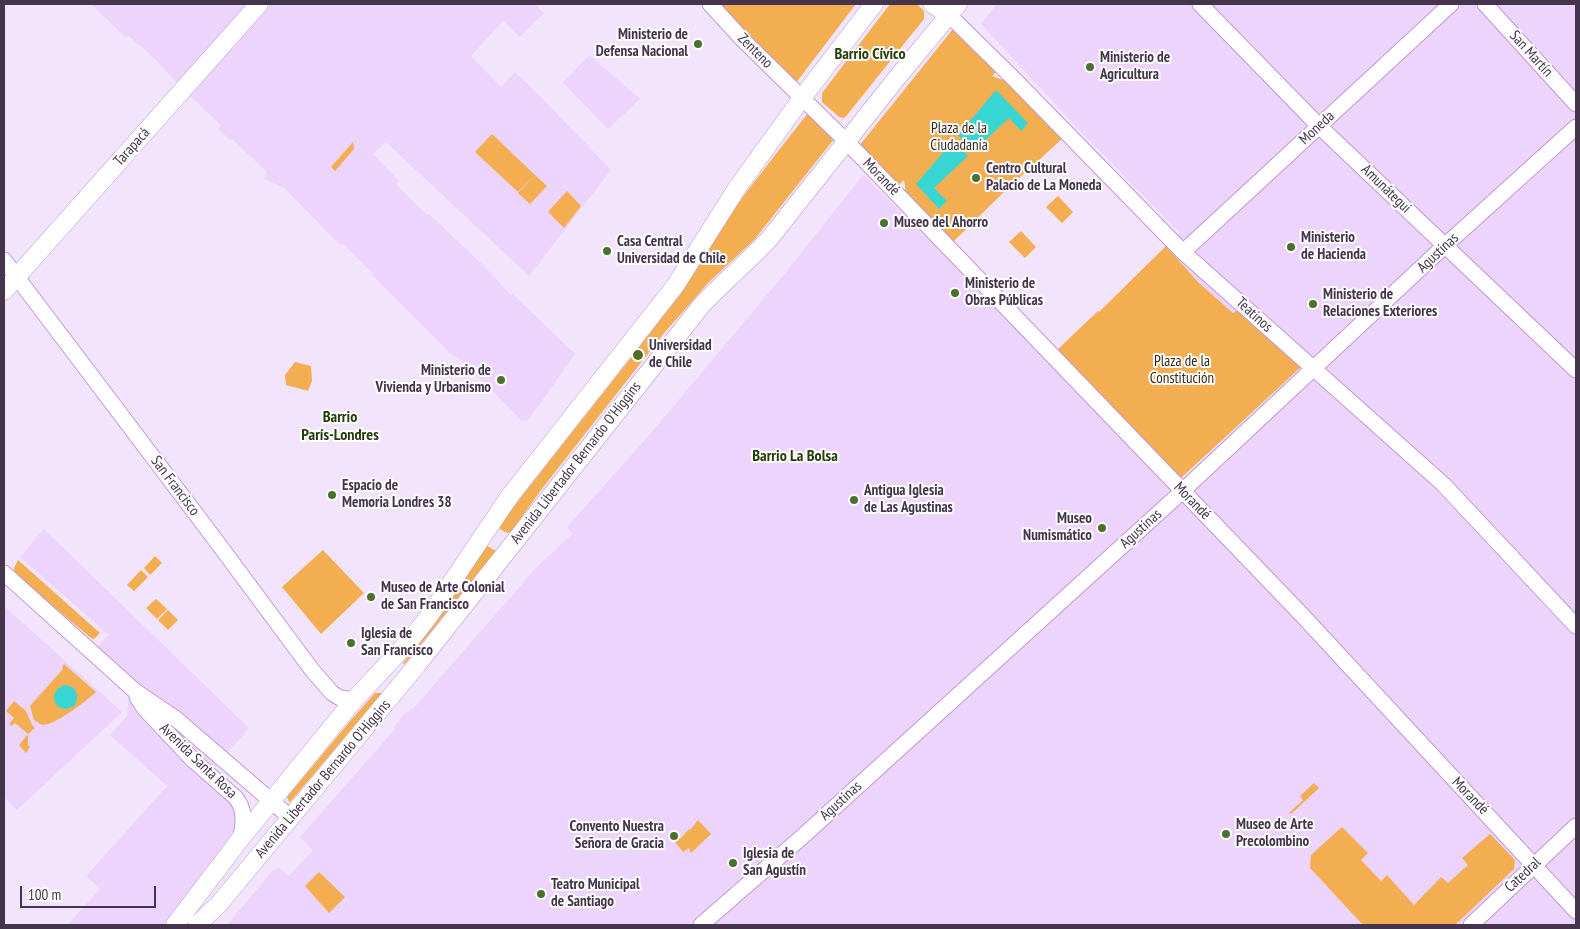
<!DOCTYPE html>
<meta charset="utf-8">
<style>
body{margin:0}
#map{position:relative;width:1580px;height:929px;overflow:hidden;background:#f3e4fd;font-family:"PT Sans Narrow",sans-serif}
canvas{display:block}
.frame{position:absolute;inset:0;border:5px solid #44354d;pointer-events:none}
.scale{position:absolute;left:20px;top:886px;width:136px;height:22px;box-sizing:border-box;border:2px solid #44354d;border-top:0;padding-left:6px;font-size:15px;line-height:18px;white-space:nowrap;color:#44354d;-webkit-text-stroke:4px #fff;paint-order:stroke}
</style>
<div id="map">
<canvas width="1580" height="929"></canvas>
<div class="frame"></div>
<div class="scale">100 m</div>
</div>
<script>
const g = document.querySelector('canvas').getContext('2d');
g.lineJoin = 'round';
function fillPath(path, color) { g.fillStyle = color; g.fill(path, 'evenodd'); }
function stroke(path, color, width, dash) { g.strokeStyle = color; g.lineWidth = width; g.lineCap = dash ? 'butt' : 'round'; g.setLineDash(dash || []); g.stroke(path); }
function drawText(font, color, halo, rows, align = 'center') {
  g.font = font + ' "PT Sans Narrow",sans-serif'; g.lineWidth = 4; g.setLineDash([]); g.textBaseline = 'middle'; g.strokeStyle = halo; g.fillStyle = color; for (const [text, x, y, turn = 0] of rows) {
    g.save(); g.translate(x, y); g.rotate((+turn || 0) * Math.PI / 180); g.textAlign = isNaN(turn) ? turn : align; if (halo) g.strokeText(text, 0, 0); g.fillText(text, 0, 0); g.restore();
  }
}
const built = new Path2D(`
 M91 4H534L544 13 520 37 503 21 471 56 501 87 515 72 541 97 611 170 529 276 386 142 373 154 399 181 396 184 427 215 429 214 484 266 511 295 512 294 520 301 575 354 532 415 526 421 521 420 462 361 452 355 372 275 373 274 342 243 340 245 283 187 264 179 266 171 232 139 230 140 218 129 221 125 193 99 159 64V63L140 45 139 46 129 36 126 38Z
 M997 4H1576V925H227L273 870 279 868 289 876 313 850 300 837 394 730 395 729 394 727 407 711 409 712 410 709 414 708 419 702 537 567 572 534 567 527 650 434 782 277 863 175 1026 335 1179 478H1183L1300 369 1238 309 1233 314 1198 281 1166 246 1179 232 1081 132 981 24Z
 M589 55 640 99 608 129 563 83Z
 M44 529 249 728 208 775 236 803V833L169 925H67L100 889 86 876 167 786 110 735 127 716 130 683 94 651 109 635 20 557Z
 M4 606 122 712 17 810 4 797Z`);
const green = new Path2D(`
 M717 4H856L795 84Z
 M890 4H917L924 11V19L847 115 844 118 839 117 822 102V93Z
 M953 29 998 70 992 76 1006 81 1063 138 1006 190 953 242 906 193 904 180 897 186 859 146Z
 M808 113 834 139 754 240 709 282 665 332 541 490 511 532 507 533 500 529V525C557 449 618 377 674 301 694 275 709 245 728 218 753 182 781 148 808 113Z
 M492 134 535 175 518 192 475 152Z
 M353 142 354 149 335 171 331 167Z
 M535 175 547 186 530 204 518 193Z
 M567 191 581 206 564 228 548 212Z
 M1058 196 1073 212 1062 223 1046 207Z
 M1021 231 1036 247 1025 258 1009 242Z
 M1166 246 1198 282 1233 313 1239 309 1301 367 1180 479 1057 350 1098 311 1099 312Z
 M295 362 311 366 312 381 308 391 286 385 285 375Z
 M486 545 496 551 404 665 403 663 432 627Z
 M323 550 364 593 321 634 282 587Z
 M155 556 162 563 150 575 144 568Z
 M18 560 100 633 94 639 91 638 15 574 14 568Z
 M141 570 148 577 134 591 127 585Z
 M156 599 167 609 157 619 146 608Z
 M168 610 178 620 168 630 158 620Z
 M64 664 96 692C85 702 56 725 42 725L34 720 30 706 63 669 62 667Z
 M375 693H382L291 801 289 802 287 797 352 719Z
 M14 701 26 711 32 725 35 728 28 734V745L30 747 26 753 19 745 28 734 15 723 12 726 9 724 14 718 6 711Z
 M1314 783 1319 788 1291 814 1289 813 1303 800 1300 796Z
 M698 820 711 834 691 853 689 848 683 852 675 842 679 838 680 839 689 829 690 830Z
 M1342 827 1368 853 1361 860 1381 881 1387 875 1414 905 1441 877 1448 883 1468 865 1462 858 1490 834 1515 860 1514 869 1455 925H1363L1310 868 1311 855Z
 M319 872 345 897 329 913 305 886Z`);
const water = new Path2D(`
 M996 90 1028 123 1021 131 1009 118 974 151 958 135Z
 M953 141 968 156 934 188 947 201 939 209 916 184Z
 M65 685C76 686 80 695 75 705 57 719 44 691 65 685Z`);
const secondary = new Path2D(`
 M710 4 743 40 847 142 1302 615 1576 911
 M1200 4 1319 126 1576 370
 M1485 4 1576 104
 M949 15 1015 80 1183 252 1443 484 1576 626
 M1183 252 1451 4
 M4 260 214 538 312 670 332 693 340 698 354 700
 M4 573 135 691 175 718 291 818
 M137 697 144 708 193 760 236 798C246 811 243 824 241 838
 M701 925 802 837 1175 498 1439 251 1576 127
 M1471 925 1576 826`);
const primary = new Path2D(`
 M932 4 949 15
 M4 291 259 4
 M175 925 241 838 354 700 411 639 429 616 509 497 675 286 737 188 802 98 874 4
 M197 925 219 904 417 665 701 306C723 282 748 262 770 238L896 79 958 4`);
const markers = [
 [698,44,5,"#4c702a"],
 [1090,67,5,"#4c702a"],
 [976,178,5,"#4c702a"],
 [884,223,5,"#4c702a"],
 [1291,247,5,"#4c702a"],
 [607,251,5,"#4c702a"],
 [955,293,5,"#4c702a"],
 [1313,304,5,"#4c702a"],
 [638,355,6,"#4c702a"],
 [501,380,5,"#4c702a"],
 [332,495,5,"#4c702a"],
 [854,500,5,"#4c702a"],
 [1102,528,5,"#4c702a"],
 [371,597,5,"#4c702a"],
 [351,643,5,"#4c702a"],
 [1226,834,5,"#4c702a"],
 [674,836,5,"#4c702a"],
 [733,863,5,"#4c702a"],
 [541,894,5,"#4c702a"]
];
const poiNames = [
 ["Ministerio de",688,35,"right"],
 ["Defensa Nacional",688,52,"right"],
 ["Ministerio de",1100,58],
 ["Agricultura",1100,75],
 ["Centro Cultural",986,169],
 ["Palacio de La Moneda",986,186],
 ["Museo del Ahorro",894,223],
 ["Ministerio",1301,238],
 ["de Hacienda",1301,255],
 ["Casa Central",617,242],
 ["Universidad de Chile",617,259],
 ["Ministerio de",965,284],
 ["Obras Públicas",965,301],
 ["Ministerio de",1323,295],
 ["Relaciones Exteriores",1323,312],
 ["Universidad",649,346],
 ["de Chile",649,363],
 ["Ministerio de",491,371,"right"],
 ["Vivienda y Urbanismo",491,388,"right"],
 ["Espacio de",342,486],
 ["Memoria Londres 38",342,503],
 ["Antigua Iglesia",864,491],
 ["de Las Agustinas",864,508],
 ["Museo",1092,519,"right"],
 ["Numismático",1092,536,"right"],
 ["Museo de Arte Colonial",381,588],
 ["de San Francisco",381,605],
 ["Iglesia de",361,634],
 ["San Francisco",361,651],
 ["Museo de Arte",1236,825],
 ["Precolombino",1236,842],
 ["Convento Nuestra",664,827,"right"],
 ["Señora de Gracia",664,844,"right"],
 ["Iglesia de",743,854],
 ["San Agustín",743,871],
 ["Teatro Municipal",551,885],
 ["de Santiago",551,902]
];
const streetNames = [
 ["Zenteno",755,51,45],
 ["San Martín",1531,54,48],
 ["Moneda",1317,128,-43],
 ["Tarapacá",132,147,-48],
 ["Morandé",881,177,46],
 ["Amunátegui",1386,189,44],
 ["Agustinas",1438,253,-43],
 ["Teatinos",1254,315,42],
 ["Avenida Libertador Bernardo O'Higgins",576,463,-52],
 ["San Francisco",175,486,53],
 ["Morandé",1192,501,46],
 ["Agustinas",1141,529,-42],
 ["Avenida Santa Rosa",198,761,44],
 ["Avenida Libertador Bernardo O'Higgins",323,779,-50],
 ["Morandé",1470,796,46],
 ["Agustinas",841,801,-42],
 ["Catedral",1523,875,-43]
];
const parkNames = [
 ["Plaza de la",959,129],
 ["Ciudadanía",959,146],
 ["Plaza de la",1182,362],
 ["Constitución",1182,379]
];
const neighbourhoodNames = [
 ["Barrio Cívico",870,54],
 ["Barrio",340,417],
 ["París-Londres",340,435],
 ["Barrio La Bolsa",795,456]
];
fillPath(built, '#edd4fd');
fillPath(green, '#f2ae50');
fillPath(water, '#38d6d2');
stroke(secondary, '#bd9ad4', 17);
stroke(primary, '#bd9ad4', 19);
stroke(secondary, '#fff', 15);
stroke(primary, '#fff', 18);
for (const [x, y, r, color] of markers) { const dot = new Path2D(); dot.arc(x, y, r, 0, 2 * Math.PI); g.fillStyle = color; g.fill(dot); stroke(dot, '#fff', 2); }
drawText('bold 15px', '#44354d', '#fff', poiNames, 'left');
drawText('15px', '#44354d', '#fff', streetNames);
drawText('15px', '#362815', '#fff', parkNames);
drawText('bold 16px', '#263e0c', '#fff', neighbourhoodNames);
</script>
